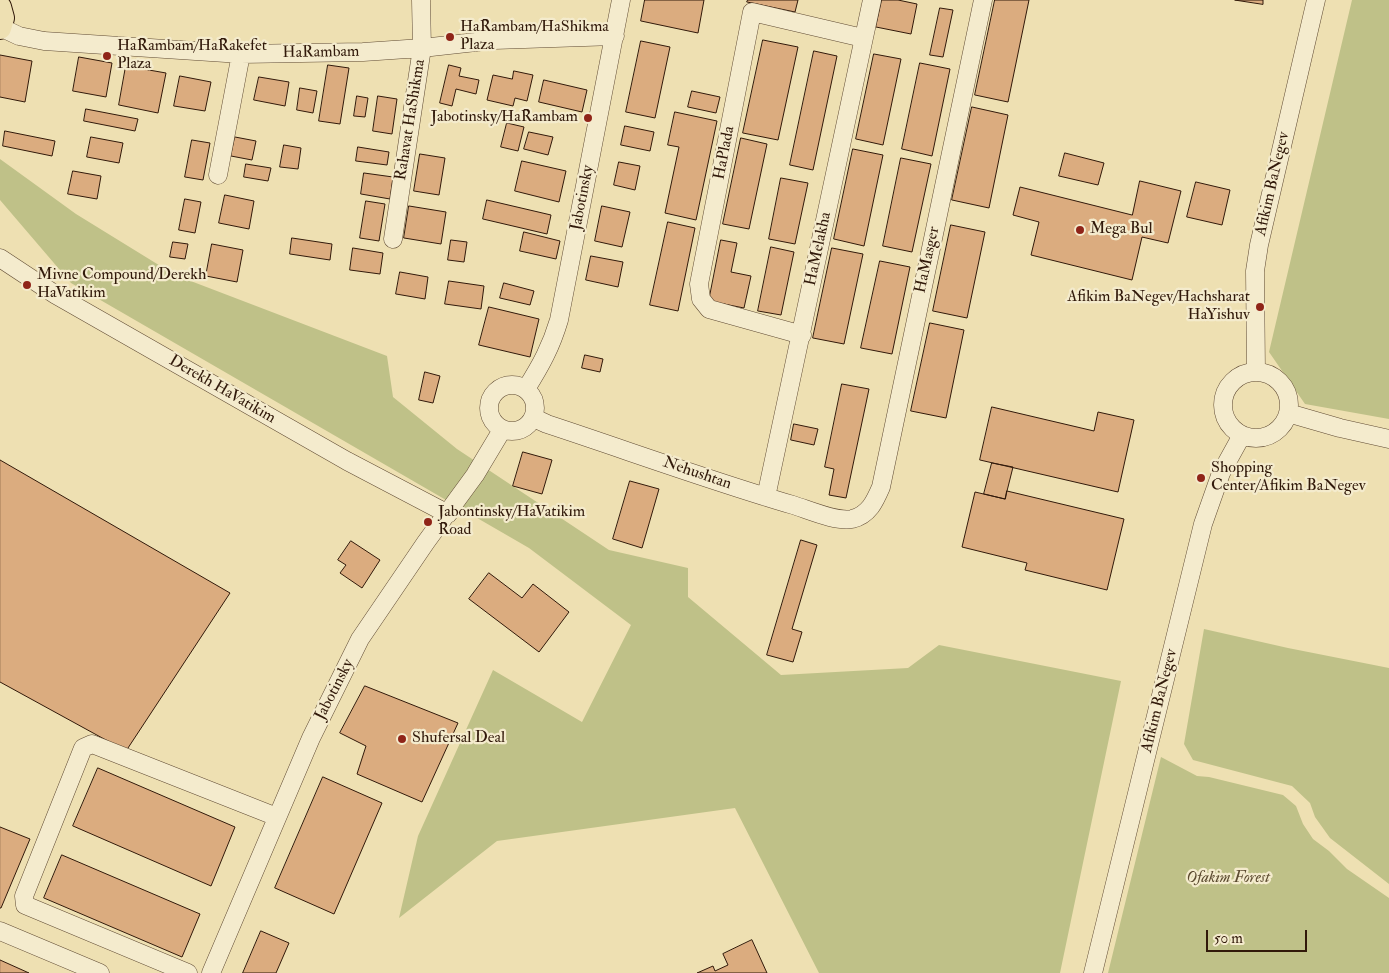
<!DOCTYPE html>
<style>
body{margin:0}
#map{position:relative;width:1389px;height:973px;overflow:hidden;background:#eee0b2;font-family:"IM FELL Double Pica",serif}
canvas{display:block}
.scale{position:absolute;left:1206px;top:930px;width:101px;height:22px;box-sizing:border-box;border:2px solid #31190a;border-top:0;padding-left:6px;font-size:15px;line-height:18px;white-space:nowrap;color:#31190a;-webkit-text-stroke:4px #f4ebcd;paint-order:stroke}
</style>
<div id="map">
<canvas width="1389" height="973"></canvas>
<div class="scale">50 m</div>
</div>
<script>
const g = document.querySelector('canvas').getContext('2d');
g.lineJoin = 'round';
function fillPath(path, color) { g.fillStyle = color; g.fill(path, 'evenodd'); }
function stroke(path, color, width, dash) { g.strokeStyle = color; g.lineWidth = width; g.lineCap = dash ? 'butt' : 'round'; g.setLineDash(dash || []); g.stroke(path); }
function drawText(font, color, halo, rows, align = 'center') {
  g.font = font + ' "IM FELL Double Pica",serif'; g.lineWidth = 4.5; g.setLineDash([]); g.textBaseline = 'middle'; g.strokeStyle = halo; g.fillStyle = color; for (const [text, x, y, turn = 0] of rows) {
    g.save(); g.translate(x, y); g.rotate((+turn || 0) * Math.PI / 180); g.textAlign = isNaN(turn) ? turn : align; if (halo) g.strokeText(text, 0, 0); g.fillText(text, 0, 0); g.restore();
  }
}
const green = new Path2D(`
 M1352 0H1389V419L1305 404 1269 352Z
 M0 159 76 214 175 275 387 356 393 397 457 449 609 550 688 568V597L781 675 908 668 939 645 1121 681 1060 973H819L735 808 497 841 399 918 418 836 493 670 582 722 631 625 529 548 71 283 0 200Z
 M1204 629 1288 648 1389 668V884L1330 838 1315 817 1310 803 1292 786 1193 760 1184 744Z
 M1161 757 1197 776 1209 777 1283 795 1296 806 1303 824 1313 839 1329 851 1347 869 1389 898V973H1108Z`);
const building = new Path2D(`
 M645 0H704L698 33 641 21Z
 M748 0H798L795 12 747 2Z
 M882 0H898L917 4 911 34 876 27Z
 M995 0H1029L1008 102 975 95Z
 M1235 0H1263V4Z
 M940 8 953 10 943 57 930 55Z
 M763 40 798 47 778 140 743 133Z
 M641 41 670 47 655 118 626 112Z
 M814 51 837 56 813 170 790 165Z
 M874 54 901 59 883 145 856 139Z
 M0 55 32 61 25 102 0 97Z
 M79 57 112 63 106 97 73 91Z
 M920 63 950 69 932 156 902 149Z
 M328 65 349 68 340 124 319 121Z
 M449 65 461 68 459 76 479 80 476 94 456 89 452 106 440 103Z
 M126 66 166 73 158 113 119 105Z
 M514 71 533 75 527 101 515 98 513 106 487 100 493 75 512 79Z
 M180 76 211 82 205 111 174 106Z
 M259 77 289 82 285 106 254 100Z
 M544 80 587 90 582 112 539 102Z
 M300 88 317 91 313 113 297 110Z
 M692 91 720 97 716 113 688 107Z
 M357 96 368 98 365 117 354 116Z
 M378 96 397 99 392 134 373 131Z
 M972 107 1008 115 989 208 952 200Z
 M86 109 138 119 135 131 84 121Z
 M675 112 717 121 696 220 665 213 679 147 668 145Z
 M507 123 524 127 518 151 501 147Z
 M625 126 654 132 650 151 621 145Z
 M5 131 55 141 52 156 3 146Z
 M529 132 553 137 548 155 524 149Z
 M91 137 123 143 119 163 87 157Z
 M235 137 256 141 252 160 231 156Z
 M741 138 767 144 749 229 723 224Z
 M192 140 210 143 203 180 185 177Z
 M284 145 301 148 298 169 280 167Z
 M358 147 389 152 387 165 356 161Z
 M853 149 883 155 864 246 834 239Z
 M1065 153 1104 163 1098 185 1059 176Z
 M420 154 445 158 439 195 414 191Z
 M901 158 931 164 912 252 883 246Z
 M522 161 566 171 559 202 515 191Z
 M619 162 640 166 635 190 614 185Z
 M246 164 271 168 268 181 244 177Z
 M73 171 101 176 97 199 68 194Z
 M364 173 393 177 390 199 361 194Z
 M781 178 808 183 795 244 769 239Z
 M1140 181 1181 191 1168 243 1142 237 1132 280 1031 255 1039 222 1013 215 1020 187 1132 215Z
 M1196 182 1230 190 1222 225 1187 217Z
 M225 195 254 201 249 229 219 223Z
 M185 199 201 202 195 233 179 230Z
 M487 200 551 215 547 234 483 219Z
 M366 201 385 204 379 241 360 238Z
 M409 206 446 212 441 244 404 238Z
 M602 206 630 212 622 247 595 241Z
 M668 222 695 228 678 311 650 305Z
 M951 225 985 232 967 318 933 311Z
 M524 232 560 241 556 259 520 251Z
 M292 238 332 244 330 260 290 254Z
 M451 240 467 242 464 262 448 260Z
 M721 240 737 243 731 272 751 276 744 308 709 301Z
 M173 242 188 244 185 259 170 257Z
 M212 244 243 250 237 282 206 276Z
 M771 247 794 252 781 315 758 311Z
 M353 248 383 253 380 274 350 270Z
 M832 248 863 254 844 344 813 338Z
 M591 256 623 262 618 287 586 280Z
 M880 261 910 267 892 354 861 348Z
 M400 272 428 277 425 299 396 294Z
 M449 281 484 286 481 309 445 304Z
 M504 283 534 291 530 305 500 298Z
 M489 307 539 319 530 357 479 345Z
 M930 323 964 330 946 418 911 411Z
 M585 355 603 359 600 372 582 368Z
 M425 372 440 376 433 403 419 400Z
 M842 384 869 389 846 498 829 495 834 469 825 467Z
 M992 407 1094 431 1098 412 1134 420 1118 492 980 460Z
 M794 424 818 429 814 445 791 440Z
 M523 452 552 460 542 494 513 486Z
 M0 460 230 593 126 751 0 682Z
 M992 463 1013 467 1005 499 984 494Z
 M630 481 659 489 642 548 613 539Z
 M1007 491 1124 519 1107 590 1025 570 1027 563 962 547 975 492 1005 499Z
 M801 540 817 545 792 629 802 632 793 662 767 655Z
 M351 541 380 560 362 588 340 573 346 565 338 560Z
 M489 573 522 598 533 584 569 612 539 652 469 599Z
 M365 686 458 723 422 802 357 774 366 746 340 733Z
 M98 768 235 827 211 886 73 826Z
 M323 777 382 803 334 914 275 888Z
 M0 827 30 839 1 908H0Z
 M62 855 200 914 182 957 44 898Z
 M261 931 289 943 276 973H243Z
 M752 940 767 973H697L713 966 715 971 728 965 723 954Z
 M0 960 29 973H0Z`);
const minor = new Path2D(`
 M0 27 19 36 44 41 241 54 363 52 422 48 494 40 615 36
 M218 175 241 54
 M393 239 422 48 421 0
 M0 258 56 295 347 461 448 514
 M802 335 709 309 701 299 699 284 752 12 863 38
 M1256 372 1255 271 1259 245 1316 0
 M1223 405a33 33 0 1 1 66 0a33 33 0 1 1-66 0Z
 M489 408a23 23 0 1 1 46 0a23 23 0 1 1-46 0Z
 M526 389C541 365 551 347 559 320L621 0
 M1288 413 1340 428 1389 439
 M534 418 547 424C629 451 711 481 793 505 809 510 836 522 852 519 869 515 875 501 881 487L983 0
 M766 497 872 0
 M0 931 100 973
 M188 973 25 905 24 896 83 748 92 744 277 817
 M211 973 311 738 360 639 426 542 475 475 502 430
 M1093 973 1203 524 1221 473 1242 435`);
const major = new Path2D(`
 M0 7 3 18 0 28`);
const markers = [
 [450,37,5,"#8f2418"],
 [107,56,5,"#8f2418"],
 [588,118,5,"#8f2418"],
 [1080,230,5,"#8f2418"],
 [27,285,5,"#8f2418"],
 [1260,307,5,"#8f2418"],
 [1201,478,5,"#8f2418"],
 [428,522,5,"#8f2418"],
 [402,739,5,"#8f2418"]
];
const poiNames = [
 ["HaRambam/HaShikma",460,28],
 ["Plaza",460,46],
 ["HaRambam/HaRakefet",117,47],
 ["Plaza",117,65],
 ["Jabotinsky/HaRambam",578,118,"right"],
 ["Mega Bul",1090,230],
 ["Mivne Compound/Derekh",37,276],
 ["HaVatikim",37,294],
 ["Afikim BaNegev/Hachsharat",1250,298,"right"],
 ["HaYishuv",1250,316,"right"],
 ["Shopping",1211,469],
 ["Center/Afikim BaNegev",1211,487],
 ["Jabontinsky/HaVatikim",438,513],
 ["Road",438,531],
 ["Shufersal Deal",412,739]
];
const streetNames = [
 ["HaRambam",321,53,-1],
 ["Rahavat HaShikma",411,120,-81],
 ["HaPlada",725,153,-79],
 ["Afikim BaNegev",1273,184,-77],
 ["Jabotinsky",583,198,-79],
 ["HaMelakha",819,249,-78],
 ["HaMasger",928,260,-78],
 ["Derekh HaVatikim",222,390,30],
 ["Nehushtan",697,474,19],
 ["Jabotinsky",335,690,-63],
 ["Afikim BaNegev",1160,701,-76]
];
const parkNames = [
 ["Ofakim Forest",1228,879]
];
fillPath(green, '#bfc188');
fillPath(building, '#dbac7f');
stroke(building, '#31190a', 1);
stroke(minor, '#604b34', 19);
stroke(major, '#31190a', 24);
stroke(minor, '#f4ebcd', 18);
stroke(major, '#eee0b2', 22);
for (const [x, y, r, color] of markers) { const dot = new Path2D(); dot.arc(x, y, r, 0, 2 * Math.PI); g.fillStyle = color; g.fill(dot); stroke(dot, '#f4ebcd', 2); }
drawText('16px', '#31190a', '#f4ebcd', poiNames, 'left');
drawText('16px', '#31190a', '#f4ebcd', streetNames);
drawText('italic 16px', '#5c4b30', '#f4ebcd', parkNames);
</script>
